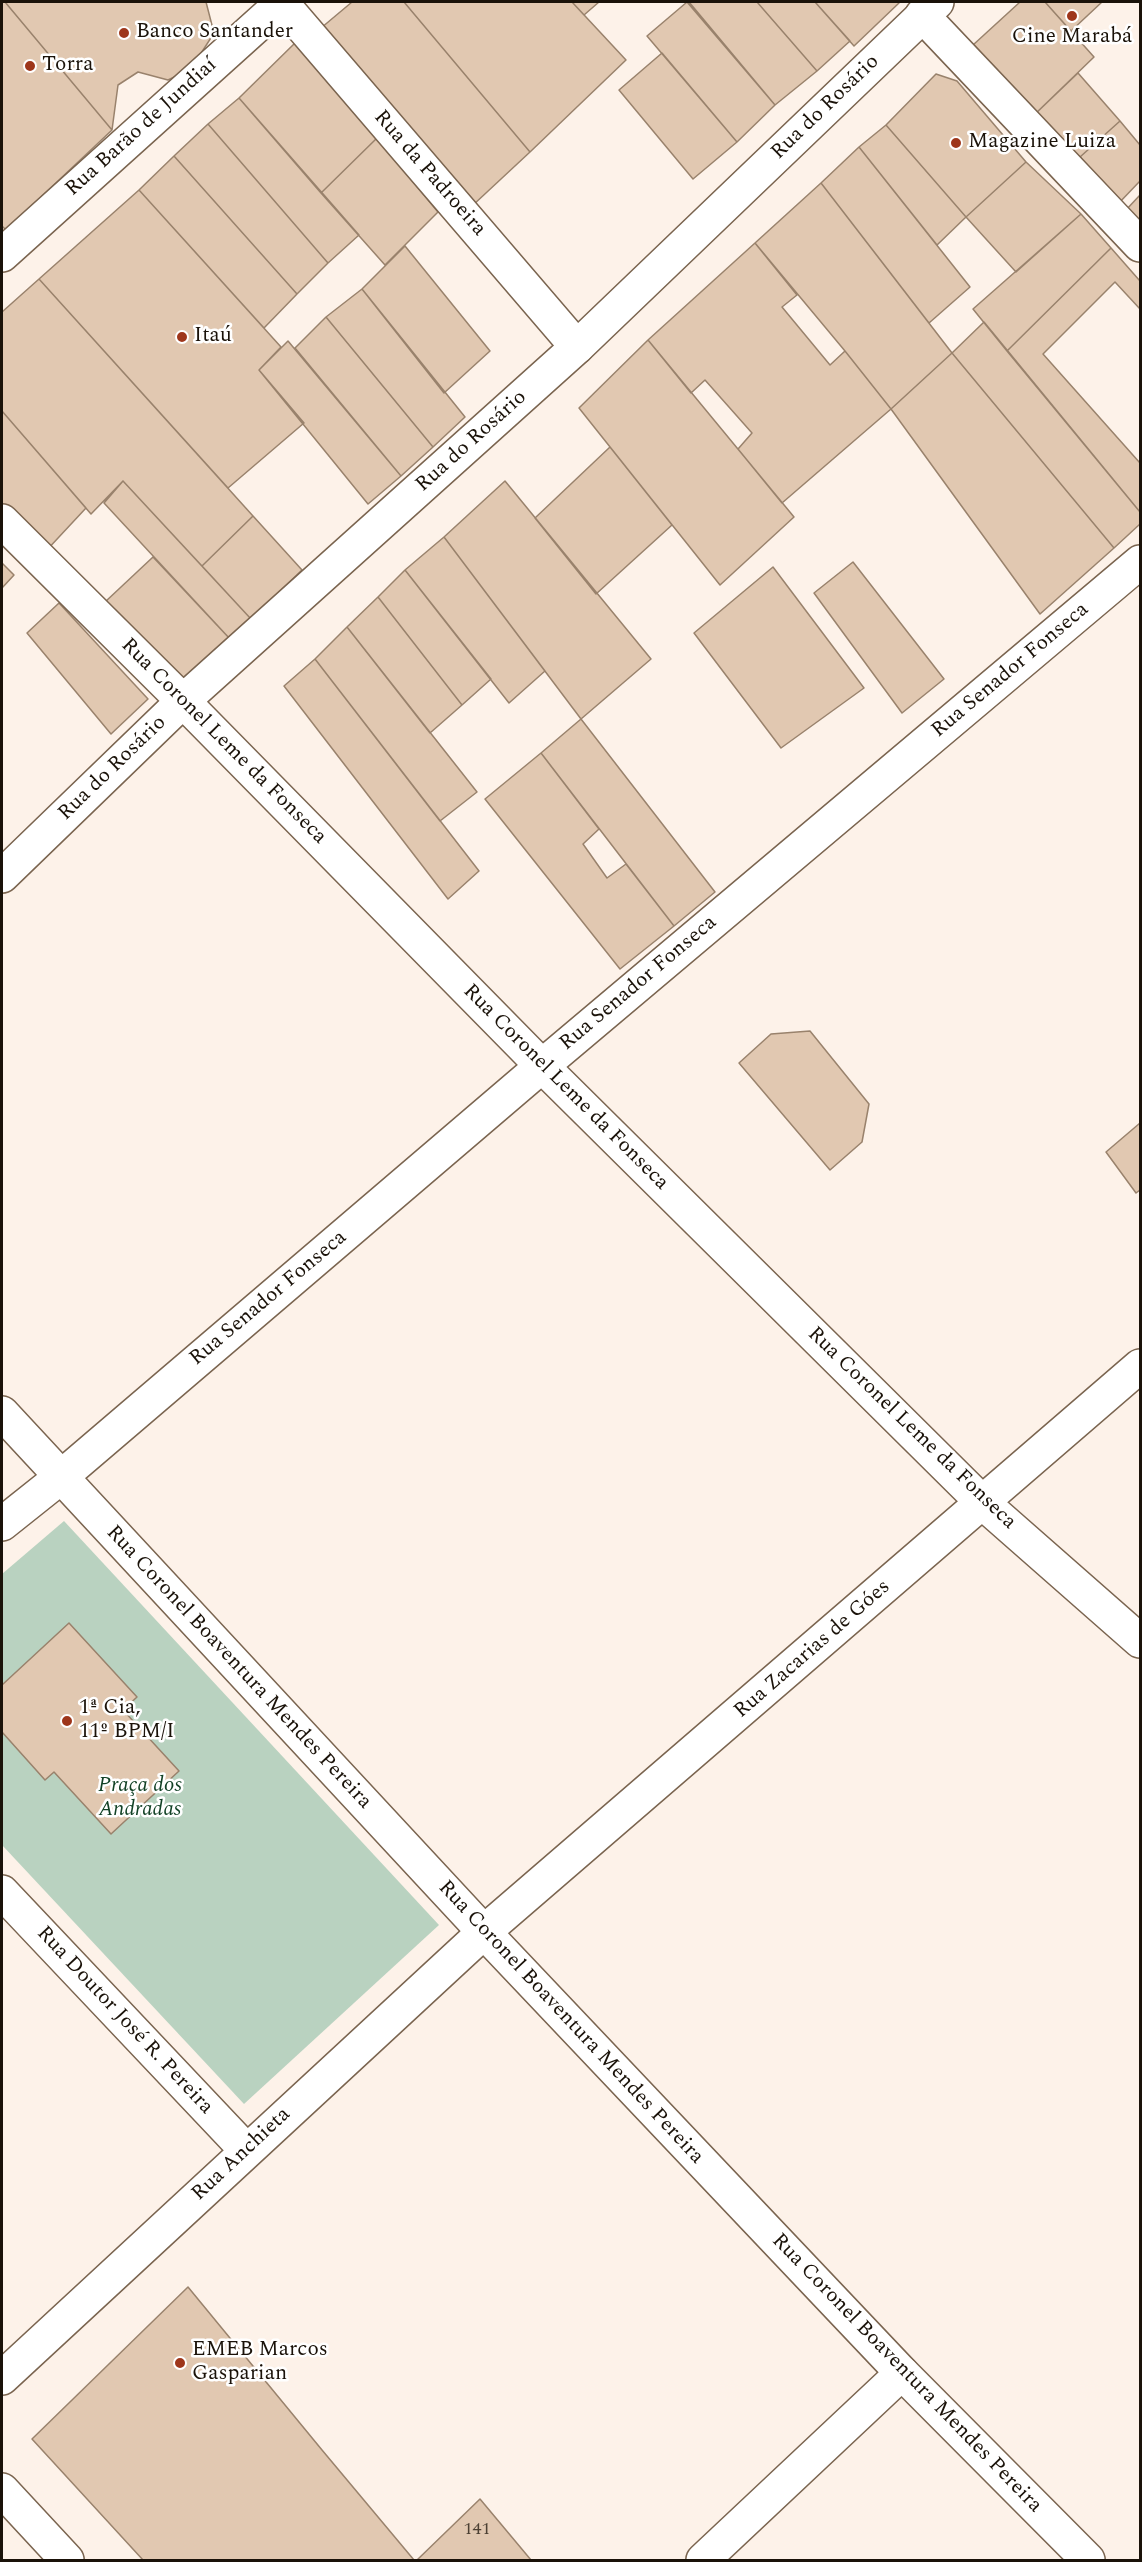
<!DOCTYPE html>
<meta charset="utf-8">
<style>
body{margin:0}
#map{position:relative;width:1142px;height:2562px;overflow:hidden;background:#fdf2e9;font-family:Spectral,serif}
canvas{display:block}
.frame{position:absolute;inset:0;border:3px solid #1a1209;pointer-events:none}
</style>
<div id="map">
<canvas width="1142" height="2562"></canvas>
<div class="frame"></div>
</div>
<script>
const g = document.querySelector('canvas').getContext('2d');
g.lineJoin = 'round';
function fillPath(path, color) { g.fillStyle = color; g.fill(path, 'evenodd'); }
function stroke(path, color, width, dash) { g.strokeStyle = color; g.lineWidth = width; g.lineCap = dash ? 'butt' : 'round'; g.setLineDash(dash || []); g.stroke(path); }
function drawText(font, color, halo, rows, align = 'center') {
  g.font = font + ' Spectral,serif'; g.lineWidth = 5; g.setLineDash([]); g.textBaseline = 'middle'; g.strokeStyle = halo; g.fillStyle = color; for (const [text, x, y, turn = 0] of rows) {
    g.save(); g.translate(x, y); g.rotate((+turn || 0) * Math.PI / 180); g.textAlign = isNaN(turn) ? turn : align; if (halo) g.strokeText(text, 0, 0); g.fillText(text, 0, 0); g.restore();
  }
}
const green = new Path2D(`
 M64 1521 439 1925 244 2104 2 1845V1574Z`);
const building = new Path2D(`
 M2 2H5L112 130 6 230 2 226Z
 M5 2H206L214 33 191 69 168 80 138 72 118 85 112 130Z
 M352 2H404L530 152 472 206 321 28Z
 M404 2H572L626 60 530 152Z
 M572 2H599L584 15Z
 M687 2 775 105 737 142 647 36Z
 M689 2H757L817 71 775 105Z
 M757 2H815L850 41 817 71Z
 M815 2H898L899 3 854 46Z
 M1020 2H1045L1094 57 1033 116 973 45Z
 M1045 2H1102L1071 31Z
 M296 42 377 138 321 193 239 98Z
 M662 53 737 142 693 179 619 90Z
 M1078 73 1120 121 1080 157 1033 116Z
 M936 74 957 81 1026 162 966 217 886 125Z
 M239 98 359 235 328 263 208 124Z
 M1120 121 1140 145V181L1118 204 1080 157Z
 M208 124 328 263 297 294 174 156Z
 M886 125 966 217 937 245 859 147Z
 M377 138 438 212 385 265 321 193Z
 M859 147 970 287 929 323 821 183Z
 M174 156 297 294 264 328 139 190Z
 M1026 162 1081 214 1016 272 966 217Z
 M821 183 952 353 891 409 845 351 755 243Z
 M139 190 281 347 259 370 304 423 228 488 39 279Z
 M1140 195V227L1125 211Z
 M1081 214 1111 248 1007 351 973 309Z
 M755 243 797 295 782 307 830 365 845 351 891 409 782 503 738 449 752 433 705 380 691 393 648 340Z
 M405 246 490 351 444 393 362 289Z
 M1111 248 1140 281V512L1007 351Z
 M39 279 253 516 202 566 123 481 91 514 2 411V312Z
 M1115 282 1140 309V463L1043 354Z
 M362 289 465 417 433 447 326 317Z
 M326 317 433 447 401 476 295 348Z
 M984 322 1140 512V524L1114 548 952 353Z
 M648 340 794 517 720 585 579 408Z
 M288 341 401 476 368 504 259 370Z
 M952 353 1114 548 1040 614 891 409Z
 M2 411 86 508 45 552 2 509Z
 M610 447 672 525 596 594 535 518Z
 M123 481 251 619 230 639 104 503Z
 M505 481 651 659 581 719 444 537Z
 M253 516 302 570 251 619 202 566Z
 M444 537 545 671 509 703 405 570Z
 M153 557 230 639 183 683 105 602Z
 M853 562 944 679 902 713 814 593Z
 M2 563 14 575 2 588Z
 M773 567 864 688 781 748 694 633Z
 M405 570 491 679 462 705 378 597Z
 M378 597 462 705 430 733 347 627Z
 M59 603 148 699 111 734 27 633Z
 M347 627 477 792 440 821 315 659Z
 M315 659 479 871 448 899 284 686Z
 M581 719 715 892 674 926 541 753Z
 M541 753 599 829 583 844 607 878 626 864 674 926 620 969 485 799Z
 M810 1031 869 1104 862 1142 830 1170 739 1063 771 1034Z
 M1140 1123V1190L1136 1193 1106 1152Z
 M69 1623 137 1697 123 1710 179 1771 111 1834 54 1772 45 1780 2 1732V1685Z
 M188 2287 322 2450 414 2560H143L32 2439Z
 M480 2499 531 2560H417Z`);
const minor = new Path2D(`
 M281 2 577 347
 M922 15 1140 245
 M2 1892 246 2150
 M2 2490 67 2560
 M703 2560 902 2373`);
const tertiary = new Path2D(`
 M2 255 283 2
 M2 521 183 701 542 1066
 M2 876 183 701 577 347 937 2
 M2 1413 484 1932 902 2373 1088 2560`);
const secondary = new Path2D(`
 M542 1066 983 1503 1140 1641
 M2 1524 61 1477 542 1066 1140 562
 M2 2378 484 1932 1140 1366`);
const markers = [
 [1072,16,6,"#9e361b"],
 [124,33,6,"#9e361b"],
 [30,66,6,"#9e361b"],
 [956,143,6,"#9e361b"],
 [182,337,6,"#9e361b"],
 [67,1721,6,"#9e361b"],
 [180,2363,6,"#9e361b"]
];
const numberNames = [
 ["141",477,2530]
];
const poiNames = [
 ["Banco Santander",136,33],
 ["Cine Marabá",1072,38,"center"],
 ["Torra",42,66],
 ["Magazine Luiza",968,143],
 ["Itaú",194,337],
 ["1ª Cia,",79,1709],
 ["11º BPM/I",79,1733],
 ["EMEB Marcos",192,2351],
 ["Gasparian",192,2375]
];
const streetNames = [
 ["Rua do Rosário",826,108,-44],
 ["Rua Barão de Jundiaí",142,128,-42],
 ["Rua da Padroeira",429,174,49],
 ["Rua do Rosário",472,442,-42],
 ["Rua Senador Fonseca",1011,671,-40],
 ["Rua Coronel Leme da Fonseca",223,742,45],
 ["Rua do Rosário",113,769,-44],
 ["Rua Senador Fonseca",639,984,-40],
 ["Rua Coronel Leme da Fonseca",565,1088,45],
 ["Rua Senador Fonseca",269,1299,-40],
 ["Rua Coronel Leme da Fonseca",911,1429,44],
 ["Rua Zacarias de Góes",813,1650,-41],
 ["Rua Coronel Boaventura Mendes Pereira",238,1668,47],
 ["Rua Doutor José R. Pereira",124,2021,47],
 ["Rua Coronel Boaventura Mendes Pereira",570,2023,47],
 ["Rua Anchieta",242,2155,-43],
 ["Rua Coronel Boaventura Mendes Pereira",906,2374,46]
];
const parkNames = [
 ["Praça dos",140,1787],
 ["Andradas",140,1811]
];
fillPath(green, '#b9d2c0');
fillPath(building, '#e1c8b1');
stroke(building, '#99826c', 1.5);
stroke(minor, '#7a644f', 36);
stroke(tertiary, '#7a644f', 36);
stroke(secondary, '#7a644f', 36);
stroke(minor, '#fff', 33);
stroke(tertiary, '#fff', 33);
stroke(secondary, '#fff', 33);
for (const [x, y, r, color] of markers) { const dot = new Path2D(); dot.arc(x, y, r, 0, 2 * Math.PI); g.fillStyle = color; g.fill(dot); stroke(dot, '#fff', 2); }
drawText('18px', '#4c4033', null, numberNames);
drawText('21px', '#1a1209', '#fff', poiNames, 'left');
drawText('21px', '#1a1209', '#fff', streetNames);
drawText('italic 21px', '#114125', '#fff', parkNames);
</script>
